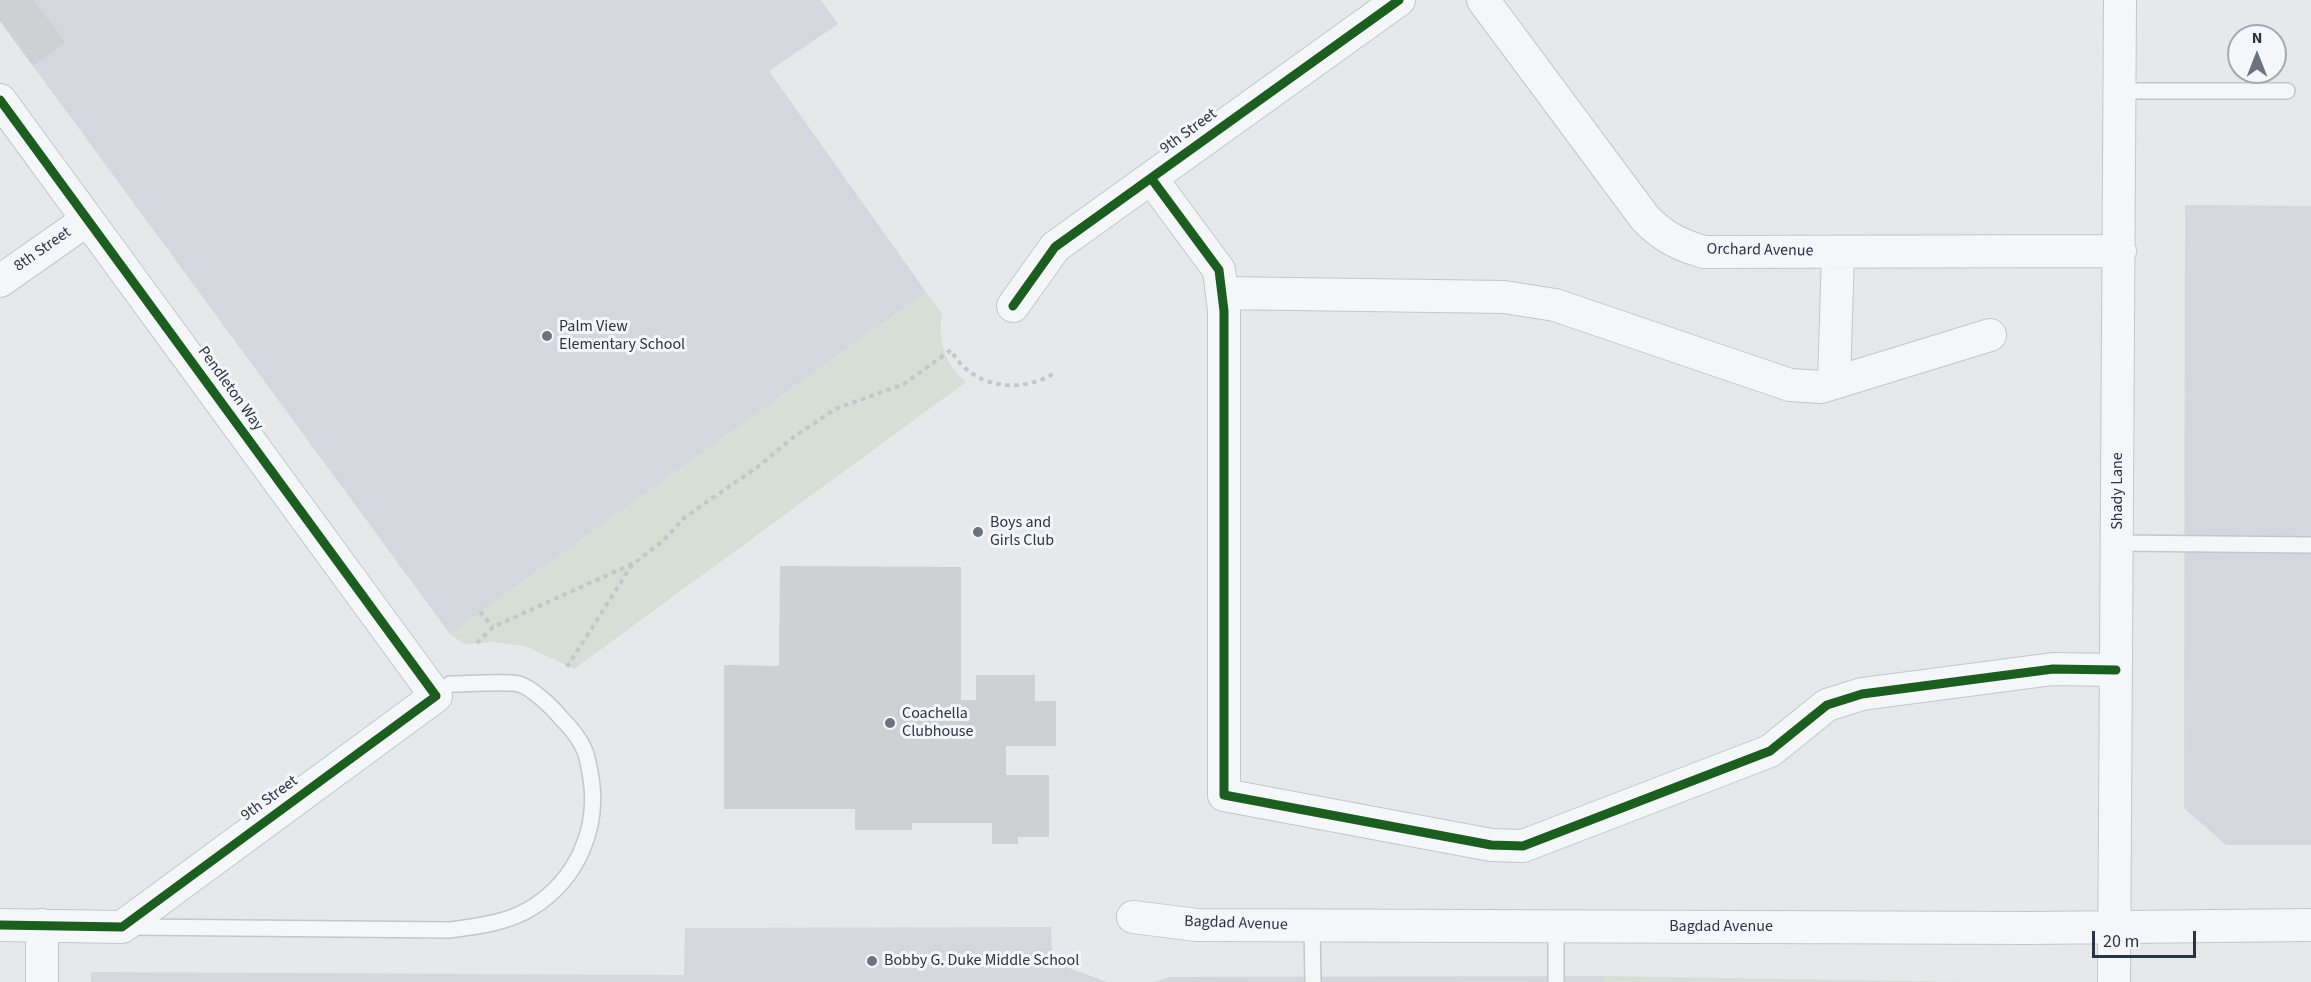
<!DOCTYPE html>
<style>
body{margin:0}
#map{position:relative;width:2311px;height:982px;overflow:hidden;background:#e6e8ea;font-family:"Source Sans 3",sans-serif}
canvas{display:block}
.north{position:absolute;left:2227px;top:24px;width:60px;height:60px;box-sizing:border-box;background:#f4f6f9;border:2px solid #a4a8b1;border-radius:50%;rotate:0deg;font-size:16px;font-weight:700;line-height:24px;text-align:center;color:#2b3445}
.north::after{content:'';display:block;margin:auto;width:21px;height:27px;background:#6c737f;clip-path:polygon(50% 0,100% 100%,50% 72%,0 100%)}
.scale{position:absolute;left:2092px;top:931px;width:104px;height:27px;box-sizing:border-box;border:3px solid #2b3445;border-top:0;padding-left:8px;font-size:18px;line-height:21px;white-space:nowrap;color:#2b3445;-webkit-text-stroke:4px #f4f6f9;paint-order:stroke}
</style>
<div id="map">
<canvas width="2311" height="982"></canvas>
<div class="north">N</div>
<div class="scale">20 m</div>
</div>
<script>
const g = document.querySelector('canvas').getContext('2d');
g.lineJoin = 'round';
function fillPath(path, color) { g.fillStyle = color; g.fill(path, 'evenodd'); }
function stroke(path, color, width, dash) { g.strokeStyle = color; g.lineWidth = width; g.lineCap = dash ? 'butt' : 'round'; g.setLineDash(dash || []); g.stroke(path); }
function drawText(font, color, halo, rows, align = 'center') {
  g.font = font + ' "Source Sans 3",sans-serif'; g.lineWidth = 6; g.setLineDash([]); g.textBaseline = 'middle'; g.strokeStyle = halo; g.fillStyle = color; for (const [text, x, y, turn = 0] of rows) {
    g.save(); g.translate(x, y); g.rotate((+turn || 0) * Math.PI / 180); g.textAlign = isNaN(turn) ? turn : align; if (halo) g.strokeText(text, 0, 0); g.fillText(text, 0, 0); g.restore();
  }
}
const built = new Path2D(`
 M0 0H821L838 24 769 71 926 292 450 634 0 21Z
 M2185 205 2311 206V845H2226L2184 808Z
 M1051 927 1052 954 1069 968 1107 982H91V972L684 975 685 928Z
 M1604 976V982H1154L1169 977Z`);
const green = new Path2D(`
 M926 292 942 313C938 340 944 364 966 382L574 669 525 646 494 642 464 644 450 634Z
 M1604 976 1971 982H1604Z`);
const building = new Path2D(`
 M0 0H33L65 42 33 66 0 21Z
 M780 566 961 567V700H976V675H1035V701H1056V746H1006V775H1049V837H1018V844H992V823H912V830H855V809H724V665L779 666Z`);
const path = new Path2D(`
 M480 612 493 627
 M477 643 493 627 634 563 663 541 685 517 759 466 791 439 835 409 904 384 951 350C971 388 1021 395 1056 372
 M567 667 633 563`);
const lane = new Path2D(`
 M2120 91H2287
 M2118 543 2311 545
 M1312 926 1313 982
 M131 927 450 930C479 926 508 923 533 907 577 879 599 829 591 778 589 768 588 756 583 747 578 736 569 726 561 718 553 708 531 687 519 684 504 681 467 684 450 684L436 696
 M1556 982V927`);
const street = new Path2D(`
 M1483 0 1645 218C1662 236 1679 245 1704 252L2120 251
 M0 100 436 696 122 927 0 925
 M1151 178 1219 270 1224 311V795L1491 845 1523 846 1770 751 1827 705 1862 694 2053 669 2116 670
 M0 281 87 220
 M1222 293 1504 297 1555 305 1790 385 1821 387 1990 335
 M1013 306 1055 247 1399 0
 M1834 383 1838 252
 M1133 917 1197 925 2030 928 2311 925
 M42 925V982
 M2114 982 2120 0`);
const cycleway = new Path2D(`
 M0 100 436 696 122 927 0 925
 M1151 178 1219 270 1224 311V795L1491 845 1523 846 1770 751 1827 705 1862 694 2053 669 2116 670
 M1013 306 1055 247 1399 0`);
const markers = [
 [547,336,6,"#6c737f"],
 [978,532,6,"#6c737f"],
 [890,723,6,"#6c737f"],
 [872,961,6,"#6c737f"]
];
const streetNames = [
 ["9th Street",1189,132,-36],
 ["8th Street",43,250,-35],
 ["Orchard Avenue",1760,251,1],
 ["Pendleton Way",230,389,54],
 ["Shady Lane",2118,491,-90],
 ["9th Street",270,799,-36],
 ["Bagdad Avenue",1236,924,2],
 ["Bagdad Avenue",1721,927]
];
const poiNames = [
 ["Palm View",559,327],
 ["Elementary School",559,345],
 ["Boys and",990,523],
 ["Girls Club",990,541],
 ["Coachella",902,714],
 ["Clubhouse",902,732],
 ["Bobby G. Duke Middle School",884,961]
];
fillPath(built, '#d4d7dd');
fillPath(green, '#d6ded6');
fillPath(building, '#ced0d3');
stroke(lane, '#c4c6c8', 18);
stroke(street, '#c4c6c8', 34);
stroke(path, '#c5c6ca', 4, [4.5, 4.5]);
stroke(lane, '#f5f6f7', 15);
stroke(street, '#f5f6f7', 32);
stroke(cycleway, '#1b5e20', 9);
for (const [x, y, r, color] of markers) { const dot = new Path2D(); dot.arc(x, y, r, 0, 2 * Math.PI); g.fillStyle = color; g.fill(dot); stroke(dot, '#f4f6f9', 2); }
drawText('16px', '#2b3445', '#f4f6f9', streetNames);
drawText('16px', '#2b3445', '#f4f6f9', poiNames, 'left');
</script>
